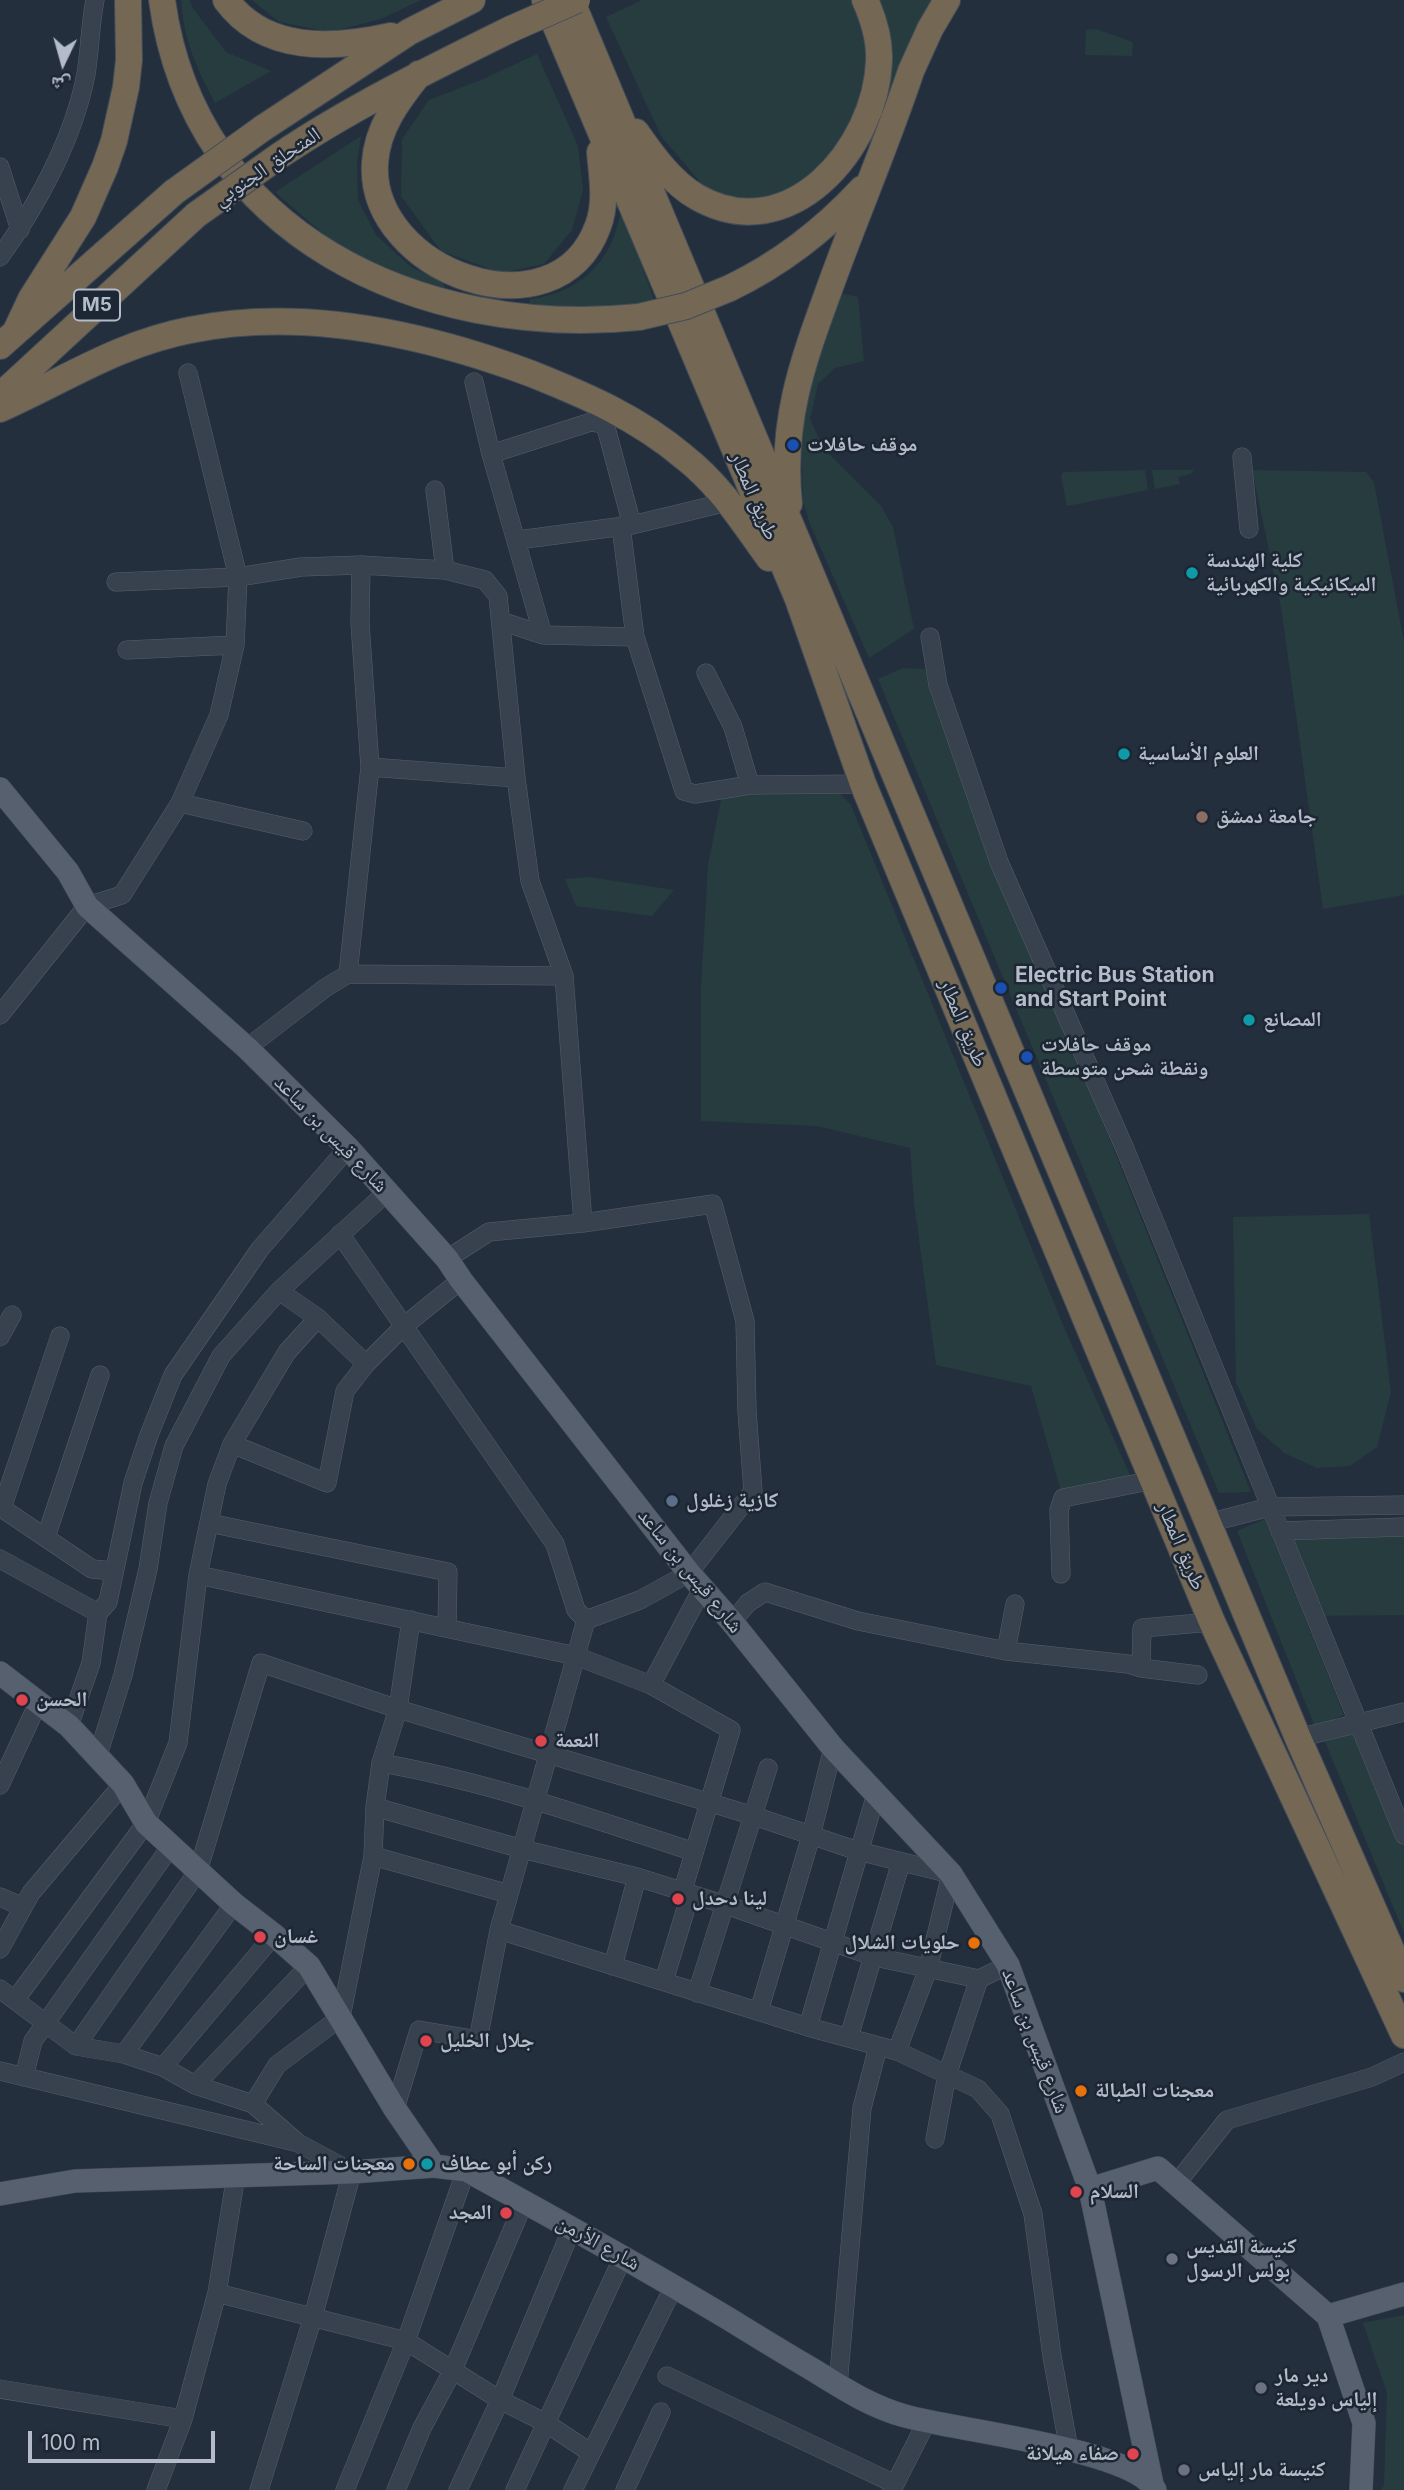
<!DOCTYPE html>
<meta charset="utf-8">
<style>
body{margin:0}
#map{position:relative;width:1404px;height:2490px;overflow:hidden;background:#242f3e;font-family:Inter,"Noto Naskh Arabic",sans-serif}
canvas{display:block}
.north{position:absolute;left:28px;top:28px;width:70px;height:70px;-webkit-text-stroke:5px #1d2633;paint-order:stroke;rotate:185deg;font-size:19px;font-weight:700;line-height:28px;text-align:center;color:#b4bcc9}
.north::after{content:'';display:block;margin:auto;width:24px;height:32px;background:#b4bcc9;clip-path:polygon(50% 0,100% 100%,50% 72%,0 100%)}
.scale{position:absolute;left:28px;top:2431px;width:187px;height:32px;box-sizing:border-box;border:4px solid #b4bcc9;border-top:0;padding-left:9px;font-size:21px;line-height:24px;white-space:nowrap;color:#b4bcc9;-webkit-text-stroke:5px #1d2633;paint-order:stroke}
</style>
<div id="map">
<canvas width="1404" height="2490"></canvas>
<div class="north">ش</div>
<div class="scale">100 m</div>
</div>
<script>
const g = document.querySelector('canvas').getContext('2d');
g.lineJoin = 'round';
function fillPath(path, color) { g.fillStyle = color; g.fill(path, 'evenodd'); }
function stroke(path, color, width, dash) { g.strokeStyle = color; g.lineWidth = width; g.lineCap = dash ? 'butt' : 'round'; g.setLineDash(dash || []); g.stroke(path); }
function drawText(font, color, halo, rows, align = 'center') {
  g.font = font + ' Inter,"Noto Naskh Arabic",sans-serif'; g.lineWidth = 5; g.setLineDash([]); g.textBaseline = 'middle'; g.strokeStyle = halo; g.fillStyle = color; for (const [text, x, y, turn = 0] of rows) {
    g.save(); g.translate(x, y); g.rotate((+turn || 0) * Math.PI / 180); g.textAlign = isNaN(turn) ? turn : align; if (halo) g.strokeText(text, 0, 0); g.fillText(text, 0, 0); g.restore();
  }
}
const green = new Path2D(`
 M181 0H190L192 7 226 52 271 71 215 103C196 66 184 42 181 0Z
 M252 0H421L381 19 330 32 279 22Z
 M642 0H858L873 49 852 128 810 186 747 206 705 188 661 136 606 17Z
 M875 0H935L884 102Z
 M1096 29 1133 42 1132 56 1085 55 1086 30Z
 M537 54 578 146 583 190 572 230 544 264 501 273 441 251 401 196 402 139 429 100 481 80Z
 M361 136 357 163 358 200 376 235 411 267 443 282 446 293 389 273 337 246 275 192Z
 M622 209 654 300 622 308 529 306 530 299C562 295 590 280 607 251 615 239 618 222 622 209Z
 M839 293 858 297 864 361 835 368 818 384 810 419 824 449 881 506 893 527 914 629 869 658 810 524 803 502 801 420 810 373Z
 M1145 470 1148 490 1067 506 1061 476 1063 472Z
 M1152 470H1194L1190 474 1178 477 1180 484 1155 489Z
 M1252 470 1366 472 1374 482 1404 642V895L1323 909 1281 607Z
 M903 668 925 669 932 697 1251 1492 1219 1493 878 679Z
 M834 788 851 805 1063 1325 1134 1484 1063 1498 1031 1386 936 1365 914 1202 910 1148 817 1126 701 1121V987L708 865 723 790Z
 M589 877 674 890 652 916 576 906 565 879Z
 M1369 1214 1391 1392 1377 1447 1350 1466 1317 1468 1284 1453 1257 1429 1236 1382 1233 1217Z
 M1265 1519 1344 1715 1315 1727 1237 1531Z
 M1404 1527V1615L1314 1616 1280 1531Z
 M1357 1724 1404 1835V1933L1321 1732Z
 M1404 2315V2490H1381L1384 2485 1387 2393 1363 2323Z`);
const minor = new Path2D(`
 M0 167 20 230
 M0 257C37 206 74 138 86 74 90 50 90 25 95 0
 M474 382 491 454 543 635
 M491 454 591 422 605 424 632 525
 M1242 457 1249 529
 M435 490 445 570
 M621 526 635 637
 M518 540 632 525 715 505
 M116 582 238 577 301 567 361 565 445 570 485 580 498 596 516 778 530 881 564 976 583 1223
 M501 621 543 635 635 637 684 791 695 794 750 785 863 784
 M930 637 938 685 999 862 1125 1149 1404 1835
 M127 650 235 645
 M706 673 733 727 750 785
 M370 767 516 778
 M180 803 303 831
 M348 974 370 767 360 623 361 565
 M0 1015 87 906 122 895 180 803 219 715 235 645 238 577 188 373
 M247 1048 325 988 348 974 564 976
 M340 1234 555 1544 576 1610 586 1620 640 1600 689 1573 753 1491 747 1411 745 1321 713 1204 583 1223 489 1232 447 1259
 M279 1291 318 1318 366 1364
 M0 1337 12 1315
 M232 1444 327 1483 345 1391 366 1364 404 1326 461 1280
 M0 1507 92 1569 114 1571
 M2 1508 60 1336
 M209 1523 448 1572 447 1627
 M1208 1523 1270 1507 1404 1505
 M1280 1531 1404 1527
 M46 1537 100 1375
 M0 1559 98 1613
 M1061 1574 1059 1510 1063 1498 1154 1480
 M198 1575 576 1656 651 1685 731 1730 682 1893
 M732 1622 748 1603 765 1592 858 1621 1006 1651 1128 1664 1141 1668 1142 1628 1212 1622
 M1006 1651 1015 1604
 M1141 1668 1198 1675
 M651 1685 702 1589
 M69 1726 91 1663 98 1613 108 1602 133 1483 149 1435 173 1375 260 1249 348 1148
 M1298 1738 1404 1712
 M98 1755 123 1675 148 1569 158 1503 174 1446 221 1356 279 1291 387 1192
 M381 1763C489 1782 591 1818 694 1852
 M0 1785 39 1701
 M375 1807 522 1849 637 1877 726 1905 875 1957 979 1979 1008 1965
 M373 1856 509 1894
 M0 1897 23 1907
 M499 1930 808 2027 897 2051 978 2089 1000 2114 1033 2214 1052 2356 1069 2450
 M0 1949 31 1893 123 1784
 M613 1966 637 1877
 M664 1981 690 1895
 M0 1989 76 2046 124 2054 163 2067 195 2085 253 2104 298 2143 352 2172 313 2317 259 2490
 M697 1993 768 1768
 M15 2000 146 1823 178 1743 198 1575 217 1484 232 1444 287 1352 318 1318
 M759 2011 811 1836 833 1748
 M808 2027 876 1794
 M849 2037 901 1862
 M76 2046 198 1871 261 1663 398 1709 754 1816 858 1851 951 1874 928 1969 897 2051
 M124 2054 234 1904
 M163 2067 274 1935
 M0 2071 295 2142
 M24 2077 33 2041 171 1846
 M195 2085 309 1966
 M253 2104 277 2065 341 2017 373 1856 375 1807 381 1763 398 1709 411 1620
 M395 2109 419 2030 478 2040 499 1930 586 1620
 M935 2139 947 2075 979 1979
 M1176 2184 1227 2120 1372 2077 1404 2062
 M217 2293 406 2341 500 2400 546 2423 591 2453
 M667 2376 895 2484
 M838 2385 862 2108 878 2047
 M0 2389 183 2419
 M156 2490 183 2419 217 2293 236 2175
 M345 2490 406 2341 466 2170
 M396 2490 422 2428 453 2370 524 2202
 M458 2490 500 2400 572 2228
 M515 2490 623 2257
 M573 2490 674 2286
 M625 2490 661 2412
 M892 2490 927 2421`);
const major = new Path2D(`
 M0 789 68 872 87 906 247 1048 348 1148 447 1259 461 1280 689 1573 732 1622 833 1748 951 1874 1008 1965 1090 2189 1152 2484
 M0 1673 69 1726 123 1784 146 1823 234 1904 274 1935 309 1966 395 2109 434 2166
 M1090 2189 1158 2168 1328 2316 1364 2423 1361 2490
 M0 2194 75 2181 352 2172 434 2166 466 2170C554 2218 642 2267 729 2319 758 2337 786 2354 815 2371 844 2389 872 2407 905 2416 953 2430 1135 2449 1155 2490
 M1328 2316 1404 2294`);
const highway = new Path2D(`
 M162 0C194 236 422 339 639 317
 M226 0C265 53 333 49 391 36
 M545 0 798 599 863 784 1212 1622 1404 2035
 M571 0 1298 1738 1404 1979
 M419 74C398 100 377 128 375 163 368 271 556 341 598 226 607 202 602 177 600 152
 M263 128 409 32 472 0
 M636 132C652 155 672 183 697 197 789 250 876 148 879 61 880 39 874 20 865 0
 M279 156C352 107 432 68 511 29
 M730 288C782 263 823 231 862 189
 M16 331 31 299 83 217 105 167 114 141 126 87 129 60 128 0
 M0 346 174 192
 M0 396 196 215
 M0 409C65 380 118 344 190 330 303 307 425 334 532 374 587 396 638 418 684 457 720 485 742 521 769 558
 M789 504C780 417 805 356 834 276 859 208 888 140 911 71L930 29 947 0`);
const highwayBridge = new Path2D(`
 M511 29 577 0
 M174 192 263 128
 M196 215 279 156
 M639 317 686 306 730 288`);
const markers = [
 [793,445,7,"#1a4fb4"],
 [1192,573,7,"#0f9aa8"],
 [1124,754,7,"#0f9aa8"],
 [1202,817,7,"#8d6e63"],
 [1001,988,7,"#1a4fb4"],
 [1249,1020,7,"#0f9aa8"],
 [1027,1057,7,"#1a4fb4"],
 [672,1501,7,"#5c6f8a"],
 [22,1700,7,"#e0444e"],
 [541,1741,7,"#e0444e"],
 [678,1899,7,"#e0444e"],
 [260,1937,7,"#e0444e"],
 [974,1943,7,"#e8710a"],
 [426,2041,7,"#e0444e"],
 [1081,2091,7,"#e8710a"],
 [409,2164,7,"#e8710a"],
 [427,2164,7,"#0f9aa8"],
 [1076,2192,7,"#e0444e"],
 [506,2213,7,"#e0444e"],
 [1172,2259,7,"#6b7280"],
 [1261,2388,7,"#6b7280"],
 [1133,2454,7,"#e0444e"],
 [1184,2470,7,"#6b7280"]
];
const shields = [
 [97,305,46]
];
const shieldNames = [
 ["M5",97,305]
];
const streetNames = [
 ["المتحلق الجنوبي",267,167,-34],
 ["طريق المطار",754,496,67],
 ["طريق المطار",963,1023,67],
 ["شارع قيس بن ساعد",331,1134,46],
 ["طريق المطار",1181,1546,67],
 ["شارع قيس بن ساعد",690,1571,51],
 ["شارع قيس بن ساعد",1035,2041,69],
 ["شارع الأرمن",598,2243,29]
];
const poiNames = [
 ["موقف حافلات",807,445],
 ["كلية الهندسة",1206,561],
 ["الميكانيكية والكهربائية",1206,585],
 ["العلوم الأساسية",1138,754],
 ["جامعة دمشق",1216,817],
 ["Electric Bus Station",1015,976],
 ["and Start Point",1015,1000],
 ["المصانع",1263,1020],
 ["موقف حافلات",1041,1045],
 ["ونقطة شحن متوسطة",1041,1069],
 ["كازية زغلول",686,1501],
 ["الحسن",36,1700],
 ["النعمة",555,1741],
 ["لينا دحدل",692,1899],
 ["غسان",274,1937],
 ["حلويات الشلال",960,1943,"right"],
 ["جلال الخليل",440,2041],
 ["معجنات الطبالة",1095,2091],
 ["معجنات الساحة",395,2164,"right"],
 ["ركن أبو عطاف",441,2164],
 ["السلام",1090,2192],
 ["المجد",492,2213,"right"],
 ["كنيسة القديس",1186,2247],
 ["بولس الرسول",1186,2271],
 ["دير مار",1275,2376],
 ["إلياس دويلعة",1275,2400],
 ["صفاء هيلانة",1119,2454,"right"],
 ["كنيسة مار إلياس",1198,2470]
];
fillPath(green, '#263c3f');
stroke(minor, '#565f6c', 19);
stroke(major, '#414a57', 24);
stroke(highway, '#434c59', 28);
stroke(minor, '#38414e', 18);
stroke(major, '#56606e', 23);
stroke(highway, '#746855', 26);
stroke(highwayBridge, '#434c59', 28, []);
stroke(highwayBridge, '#746855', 26);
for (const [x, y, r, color] of markers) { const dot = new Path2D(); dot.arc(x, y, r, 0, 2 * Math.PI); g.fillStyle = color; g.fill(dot); stroke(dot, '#1d2633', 2.5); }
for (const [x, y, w] of shields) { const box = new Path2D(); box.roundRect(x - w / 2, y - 15.5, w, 31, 5); g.fillStyle = '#1d2633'; g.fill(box); stroke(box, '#b4bcc9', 2); }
drawText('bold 19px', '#b4bcc9', null, shieldNames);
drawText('21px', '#b4bcc9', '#1d2633', streetNames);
drawText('bold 21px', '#b4bcc9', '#1d2633', poiNames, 'left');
</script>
